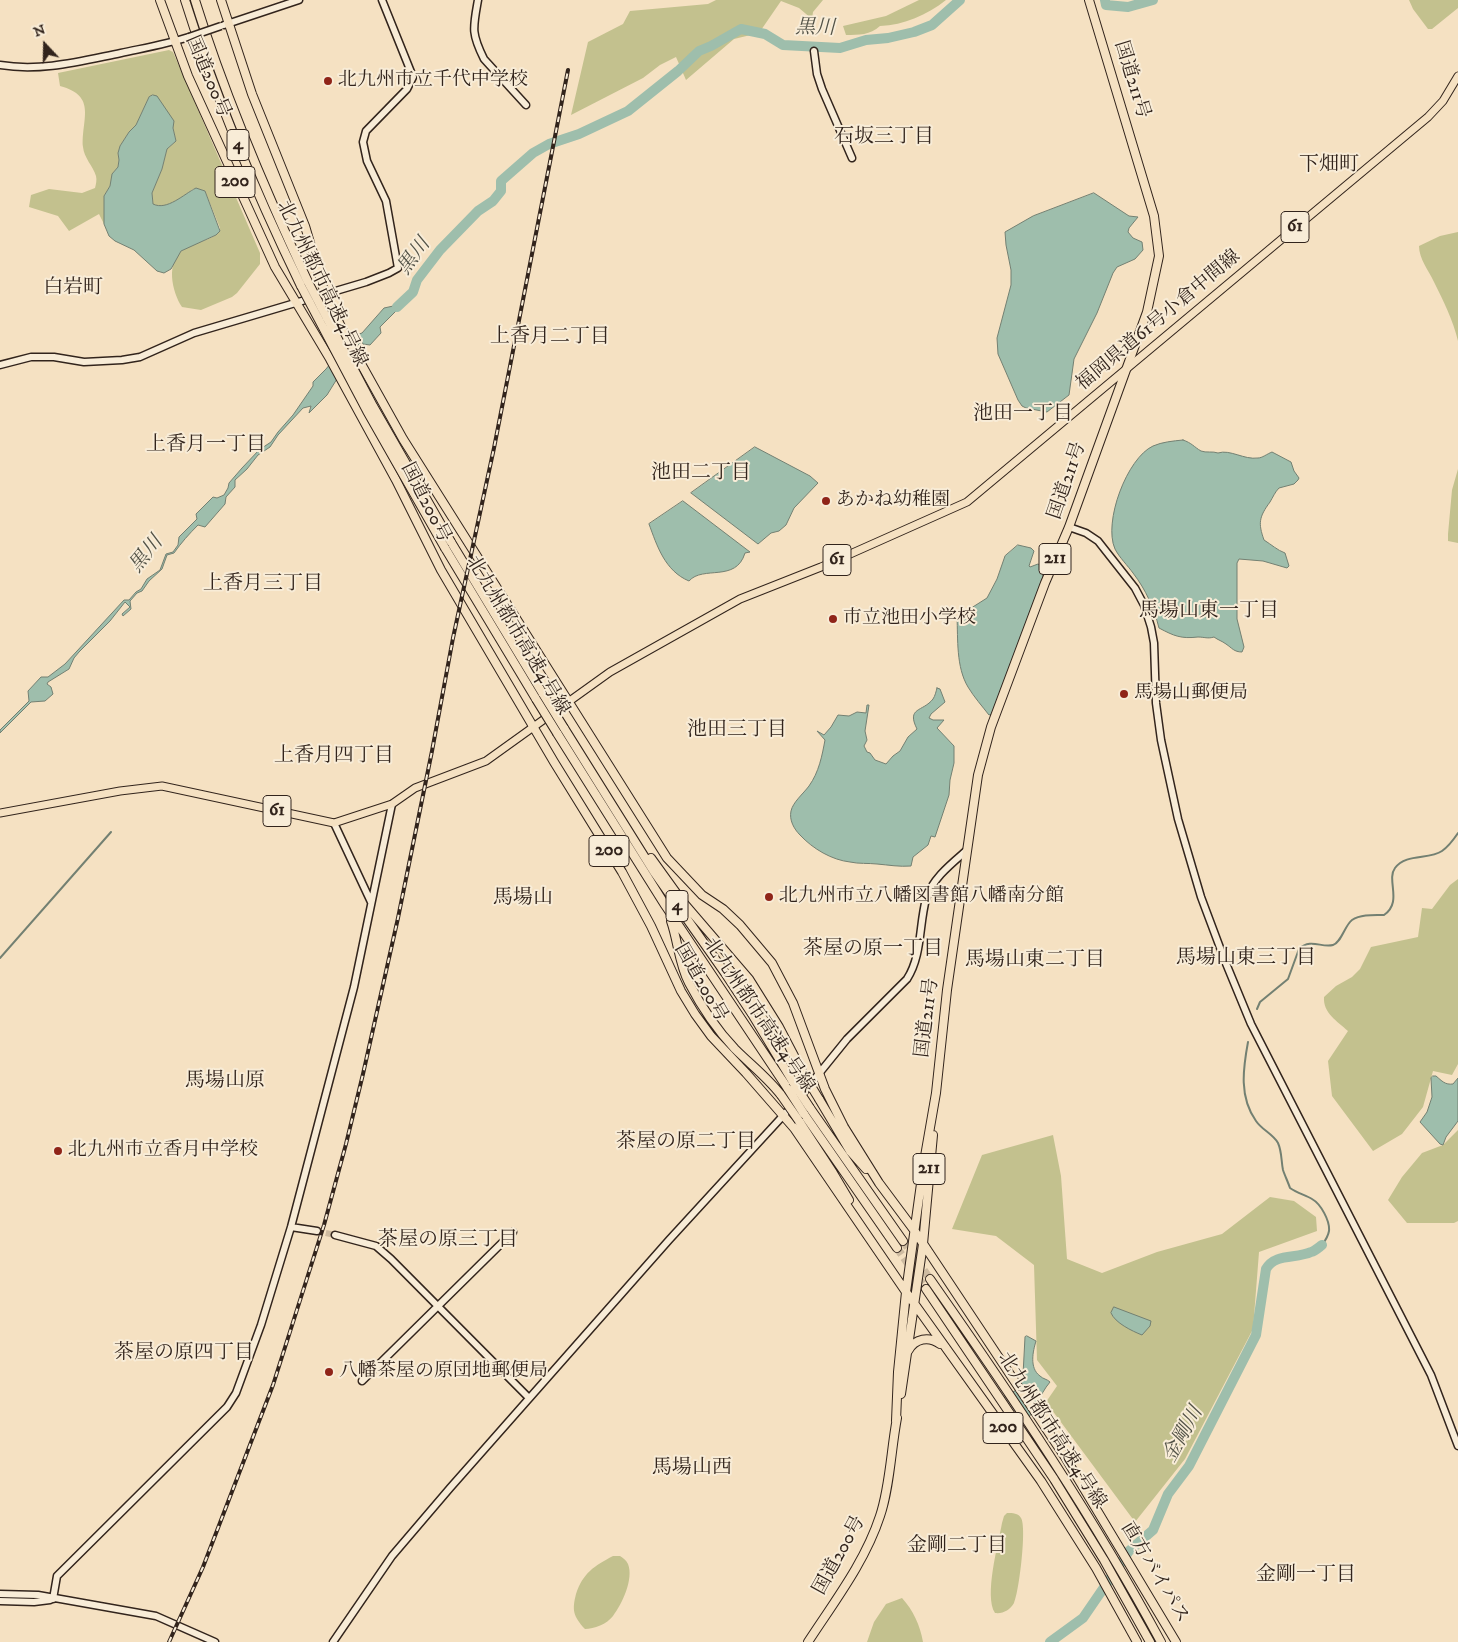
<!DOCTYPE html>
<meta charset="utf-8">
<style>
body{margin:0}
#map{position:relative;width:1458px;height:1642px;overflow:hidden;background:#f5e1c2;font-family:"IM FELL DW Pica",serif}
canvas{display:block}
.north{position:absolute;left:20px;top:20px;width:50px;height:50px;-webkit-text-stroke:4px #f8ecd7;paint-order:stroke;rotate:339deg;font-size:14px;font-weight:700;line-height:20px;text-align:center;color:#32241c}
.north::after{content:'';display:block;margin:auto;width:18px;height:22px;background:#32241c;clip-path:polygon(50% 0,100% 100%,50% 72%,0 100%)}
</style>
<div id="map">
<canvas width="1458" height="1642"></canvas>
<div class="north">N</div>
</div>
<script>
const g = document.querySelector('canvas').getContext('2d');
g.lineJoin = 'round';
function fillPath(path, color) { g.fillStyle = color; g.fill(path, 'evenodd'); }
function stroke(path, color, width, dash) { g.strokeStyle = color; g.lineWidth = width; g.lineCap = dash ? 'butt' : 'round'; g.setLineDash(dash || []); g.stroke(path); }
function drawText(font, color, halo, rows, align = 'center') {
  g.font = font + ' "IM FELL DW Pica","Noto Serif JP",serif'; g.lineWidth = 4; g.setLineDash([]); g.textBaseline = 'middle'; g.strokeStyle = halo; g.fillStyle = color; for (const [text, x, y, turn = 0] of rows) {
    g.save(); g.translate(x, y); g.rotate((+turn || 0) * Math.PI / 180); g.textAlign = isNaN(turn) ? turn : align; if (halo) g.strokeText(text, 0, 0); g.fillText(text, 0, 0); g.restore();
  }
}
const green = new Path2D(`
 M716 0H823L813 12 812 19 799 8 781 1 759 33 734 39 686 80 676 57 660 65 643 78 571 115 588 42 623 24 630 11 708 4Z
 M919 0H946C927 15 904 25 880 26 870 35 859 35 846 35L843 26 886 16Z
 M1409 0H1458V8L1432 29H1428L1413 9Z
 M169 50 173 52 260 253V264L237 293 232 297 201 310 182 307C172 292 165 261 184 249 194 243 206 241 216 235L220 230V228L205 191 193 189C183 197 167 210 153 205L152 193 162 169 167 149 176 141 173 128 153 95 149 97 136 125 129 132 120 146 118 153 119 160 118 167 112 174 110 186 104 196V224L99 214 69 231 58 216 29 207 31 195 49 189 82 193 95 188C96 184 97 180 96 176 93 166 84 158 83 147 81 120 98 96 60 86L58 73Z
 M1458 232V341C1453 320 1444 302 1434 282 1429 271 1419 259 1419 246L1440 236Z
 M1458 469V543L1448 541V534L1452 490Z
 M1458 879V1064L1452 1075 1433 1071 1423 1107 1402 1134 1373 1151 1332 1096 1328 1061 1348 1031C1337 1021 1323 1013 1324 997L1336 986 1352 977 1360 969 1371 947 1418 937 1422 908 1432 909 1450 885Z
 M1458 1130V1221L1454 1223H1407L1388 1200 1402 1177 1422 1153 1443 1145Z
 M1053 1135 1061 1176 1067 1259 1102 1273 1157 1252 1222 1234 1270 1197 1294 1201 1316 1217 1317 1231 1259 1252 1253 1329 1185 1459 1135 1522 1046 1402 1057 1386 1037 1360 1034 1265 996 1236 952 1229 982 1155Z
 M1007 1513C1013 1513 1018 1513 1021 1518 1027 1527 1019 1593 1014 1603 1010 1610 1003 1614 995 1613 984 1596 998 1545 1002 1523L1004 1516Z
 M613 1556H620C623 1558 626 1560 628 1564 634 1579 622 1604 613 1616 607 1624 594 1629 585 1629 573 1616 572 1610 576 1594 583 1573 594 1566 613 1556Z
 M902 1598C913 1610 920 1625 923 1642H867L874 1622 886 1604Z`);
const water = new Path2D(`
 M153 95 157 96 174 121 173 128 176 141 167 149 162 169 152 193 153 204C167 211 184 194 196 188L205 191 220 231 216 235 181 251 171 269 164 273 157 271 134 250 115 241 109 236 104 224V196L110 186 112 174 118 167 119 160 118 153 120 146 129 132 136 125 149 97Z
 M1094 193 1129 216 1138 217 1129 228 1128 232 1133 238 1142 242 1143 250 1135 259 1117 267 1113 273 1097 313 1074 359 1069 395 1047 412 1026 408 1022 406 1018 400 998 354 997 338 1011 285V270L1006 245 1005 232 1033 216Z
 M405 298 407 300 380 327 381 333 370 345 363 344 362 342 358 345 327 395 309 413 311 406 303 408 278 435 270 447 258 455 247 469 235 480V487L226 497 225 504 205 527 198 525C189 534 181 543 174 553L167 555 162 569 149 581 142 591 137 593 130 601 131 609 123 616 122 614 130 607 125 602 110 621 79 652 74 658 69 669 48 682 47 684 51 687 53 694 45 701 31 702 0 733V730L29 701 28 691 41 677H48L65 664 124 600H129L136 592 141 589 147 579 160 570 166 554 173 552 178 545 179 537 197 519 196 514 213 497 217 498 224 495 228 488 229 483 242 468 259 450 271 442 278 432 293 415 313 386V382L326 369 353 336 362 333 384 308 398 305Z
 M1183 440C1192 443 1194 447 1201 451 1206 453 1213 451 1218 453 1230 449 1244 460 1258 458 1262 458 1267 454 1272 452L1291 462 1294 471 1299 478 1298 480 1294 484 1279 488C1275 492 1273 497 1270 502 1259 517 1258 523 1264 540 1272 545 1277 550 1285 553L1289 566 1287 568 1263 561 1239 559 1237 563V619L1244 647 1242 652C1234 652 1232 648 1226 644 1222 641 1218 640 1214 637 1208 639 1204 637 1198 637 1181 639 1174 636 1159 628 1154 608 1146 590 1133 573 1128 566 1119 557 1115 549 1103 522 1127 458 1153 446 1162 442 1173 441 1183 440Z
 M755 447 810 476 818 483 794 508 786 525 779 531 771 533 758 544 691 493Z
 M683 501 750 552 745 553C736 583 703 565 689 581 665 571 657 546 649 524Z
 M1018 545 1031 548 1034 551 1029 566 1030 567 1038 564 1040 565 1043 577 992 714 989 715C982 706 974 697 968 687 956 667 958 639 957 617L987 598 997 579 1005 556Z
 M937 688 940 689 945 702 931 714 929 718 933 720H944L937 728 954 746V763L950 780 949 795 935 837 931 836 928 845 913 857 911 866C899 867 889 865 877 864 868 863 859 864 850 862 832 860 813 849 800 835 794 829 789 820 791 811 793 802 803 794 809 786 819 772 822 756 825 740L817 731 824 735 831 727 838 715 849 716 857 712 866 713 867 705H869L865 731 867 740 864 746 867 752 870 753 875 760 886 764 893 756 900 751 908 737 917 729C906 707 923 712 933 699 935 696 936 692 937 688Z
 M1433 1076H1436C1442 1081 1445 1085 1453 1084L1458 1078V1121L1446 1137 1443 1145 1440 1144 1420 1122 1427 1112 1432 1097 1431 1078Z
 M1114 1307 1151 1321 1150 1326 1142 1335C1132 1331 1115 1323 1111 1313Z
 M1027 1336 1036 1341C1033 1351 1029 1368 1040 1376 1043 1379 1047 1379 1050 1382 1039 1395 1035 1412 1024 1423L1004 1395 1015 1391 1023 1375 1025 1337Z`);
const stream = new Path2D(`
 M0 958 111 832
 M1257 1009 1260 1002 1288 979 1299 949C1311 938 1321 948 1333 945 1341 943 1345 925 1352 920 1361 914 1374 915 1384 915 1403 902 1386 880 1395 868 1406 853 1429 860 1442 851 1449 846 1454 839 1458 833
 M1248 1042C1243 1069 1239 1097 1256 1121 1262 1130 1273 1134 1278 1143 1282 1152 1281 1160 1283 1170 1285 1176 1288 1182 1290 1188 1297 1193 1305 1195 1312 1199 1321 1204 1330 1221 1329 1231 1328 1237 1325 1241 1322 1245`);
const river = new Path2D(`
 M1105 0 1106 5 1128 7 1153 0
 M397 307 413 292 417 280 440 250 478 211 493 201 501 191V181L533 153 549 144 579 134 628 111 678 71 699 51 711 46 741 29 765 34 783 45 840 48 866 40 888 38 914 32 932 25 960 0
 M1050 1642 1083 1618 1129 1551 1153 1530 1168 1494 1189 1466 1256 1335 1266 1269C1275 1253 1296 1259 1311 1252 1315 1251 1318 1248 1322 1245`);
const secondaryTunnel = new Path2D(`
 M317 1231 335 1235`);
const highwayTunnel = new Path2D(`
 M903 1241 930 1279
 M897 1248 926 1289`);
const secondary = new Path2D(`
 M478 0C473 28 471 33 484 59L526 105
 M224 25 299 0
 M814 51 817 74 822 89 852 158
 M0 65C41 72 81 61 121 53 144 48 167 44 189 37
 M0 365 31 357H54L84 362 122 360 140 357 194 333 366 282 389 273 398 268 386 201 367 161 363 142 366 131 407 89 413 77 382 0
 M1069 527 1086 533 1098 541 1135 588 1144 605 1151 627 1154 643 1156 703 1161 740 1178 819 1201 897 1225 961 1251 1024 1431 1375 1458 1446
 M334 823 371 902
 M800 1097 847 1039 907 979C922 956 919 925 926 899 932 879 951 864 966 851
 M291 1227 317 1231
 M335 1235 376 1246 391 1259 529 1398
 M362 1381 513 1232
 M0 1594 38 1595 156 1616 215 1642
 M53 1599 57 1576 227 1407 236 1393 261 1325 291 1227 354 987 392 804
 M0 1601 34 1602 50 1600
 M333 1642 392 1556 450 1488 669 1240 792 1106`);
const primary = new Path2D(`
 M0 813 120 791 162 786 334 823 392 804 415 788 486 761 610 672 740 599 821 567 967 502 1428 117 1443 101 1458 76`);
const highway = new Path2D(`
 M160 0 188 76 275 267 330 359 396 480 441 570 554 762 622 872 651 926 681 991 695 1014 711 1036 746 1073 794 1128 906 1292 1041 1481 1096 1568 1137 1642
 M185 0C216 99 256 193 301 286
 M195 0C225 97 265 190 308 282
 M221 0 252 94 305 226 325 294 345 335 403 439 667 858 702 895 723 909 740 925 772 963 793 1003 825 1089 844 1127 879 1183 914 1230 1065 1457 1176 1642
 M451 542 543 694
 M445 548 536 699
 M564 728 654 872 725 973 752 1014 793 1082
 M557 733 665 905 788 1089
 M651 858 682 901 749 979 779 1027 803 1073
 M671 921C678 941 679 964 689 983 701 1006 717 1030 735 1049 750 1064 768 1078 781 1095
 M819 1099 850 1151 866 1169
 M810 1108 903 1241
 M804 1114 897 1248
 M799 1121 833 1173 849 1200
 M930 1279C1012 1396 1093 1516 1161 1642
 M926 1289 1054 1479 1104 1560 1150 1642
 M908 1351C915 1338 929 1336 940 1344
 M901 1394 923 1244 933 1135
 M896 1421 898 1372 906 1292 924 1162 936 1093 947 990 978 775 991 727 1045 583 1069 527 1147 312 1159 256 1154 216 1089 0
 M808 1642C834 1602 865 1562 880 1516 890 1487 891 1449 897 1418`);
const rail = new Path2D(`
 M169 1642 203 1567 273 1385 324 1225 346 1144 363 1074 398 918 432 751 453 638 494 448 568 70`);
const secondaryBridge = new Path2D(`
 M189 37 221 26`);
const highwayBridge = new Path2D(`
 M308 282 373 406 451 542
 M301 286 367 411 445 548
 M543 694 564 728
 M536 699 557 733
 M803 1073 819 1099
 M793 1082 810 1108
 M788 1089 804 1114
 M781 1095 799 1121`);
const markers = [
 [328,81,5,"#8f2418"],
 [826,501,5,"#8f2418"],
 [833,619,5,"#8f2418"],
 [1124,694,5,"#8f2418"],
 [769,897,5,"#8f2418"],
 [58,1151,5,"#8f2418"],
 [329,1372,5,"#8f2418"]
];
const shields = [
 [238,145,22],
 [235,182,40],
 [1295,227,28],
 [1055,559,32],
 [837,560,28],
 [277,811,28],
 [609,851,40],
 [677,906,22],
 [929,1169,32],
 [1003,1428,40]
];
const shieldNames = [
 ["4",238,145],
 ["200",235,182],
 ["61",1295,227],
 ["211",1055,559],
 ["61",837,560],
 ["61",277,811],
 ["200",609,851],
 ["4",677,906],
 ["211",929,1169],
 ["200",1003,1428]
];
const streetNames = [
 ["国道200号",207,77,67],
 ["国道211号",1131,80,73],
 ["北九州都市高速4号線",321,284,64],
 ["福岡県道61号小倉中間線",1159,321,-40],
 ["国道211号",1068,481,-71],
 ["国道200号",425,503,63],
 ["北九州都市高速4号線",517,636,59],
 ["国道200号",700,983,60],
 ["北九州都市高速4号線",758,1016,56],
 ["国道211号",928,1018,-83],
 ["北九州都市高速4号線",1051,1431,57],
 ["国道200号",840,1556,-61],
 ["直方バイパス",1154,1573,59]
];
const poiNames = [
 ["北九州市立千代中学校",338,81],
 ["あかね幼稚園",836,501],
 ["市立池田小学校",843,619],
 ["馬場山郵便局",1134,694],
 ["北九州市立八幡図書館八幡南分館",779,897],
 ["北九州市立香月中学校",68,1151],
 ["八幡茶屋の原団地郵便局",339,1372]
];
const waterNames = [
 ["黒川",815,29,1],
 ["黒川",415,257,-54],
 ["黒川",147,555,-51],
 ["金剛川",1184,1435,-61]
];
const neighbourhoodNames = [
 ["石坂三丁目",884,138],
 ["下畑町",1329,166],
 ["白岩町",73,289],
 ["上香月二丁目",550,338],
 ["池田一丁目",1023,415],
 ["上香月一丁目",206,446],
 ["池田二丁目",701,474],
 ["上香月三丁目",263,585],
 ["馬場山東一丁目",1209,612],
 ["池田三丁目",737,731],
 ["上香月四丁目",334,757],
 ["馬場山",523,899],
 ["茶屋の原一丁目",873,950],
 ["馬場山東三丁目",1246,959],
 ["馬場山東二丁目",1035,961],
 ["馬場山原",225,1082],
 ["茶屋の原二丁目",686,1143],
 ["茶屋の原三丁目",448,1241],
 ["茶屋の原四丁目",184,1354],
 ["馬場山西",692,1469],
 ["金剛二丁目",957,1547],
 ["金剛一丁目",1306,1576]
];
fillPath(green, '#c3c18e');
fillPath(water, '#9ebeac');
stroke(water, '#738072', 1);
stroke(stream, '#738072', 2);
stroke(river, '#9ebeac', 10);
stroke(secondaryTunnel, '#cebba1', 6, [6, 3]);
stroke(highwayTunnel, '#cebba1', 8, [8, 4]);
stroke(secondary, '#32241c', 9);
stroke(primary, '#32241c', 9);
stroke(highway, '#32241c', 10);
stroke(secondary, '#f8ecd7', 6);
stroke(primary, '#f5e1c2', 7);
stroke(highway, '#f5e1c2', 8);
stroke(rail, '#32241c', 4);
stroke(rail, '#f8ecd7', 2, [5.5]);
stroke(secondaryBridge, '#32241c', 9, []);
stroke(highwayBridge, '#32241c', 10, []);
stroke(secondaryBridge, '#f8ecd7', 6);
stroke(highwayBridge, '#f5e1c2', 8);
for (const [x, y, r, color] of markers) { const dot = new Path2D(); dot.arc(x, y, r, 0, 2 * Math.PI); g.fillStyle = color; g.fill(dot); stroke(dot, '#f8ecd7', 2); }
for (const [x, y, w] of shields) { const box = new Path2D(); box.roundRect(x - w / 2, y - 15.5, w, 31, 4); g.fillStyle = '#f8ecd7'; g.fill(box); stroke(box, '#32241c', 1); }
drawText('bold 18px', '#32241c', null, shieldNames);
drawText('19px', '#32241c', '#f8ecd7', streetNames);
drawText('19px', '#32241c', '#f8ecd7', poiNames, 'left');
drawText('italic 20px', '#525247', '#f8ecd7', waterNames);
drawText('20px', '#32241c', '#f8ecd7', neighbourhoodNames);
</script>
